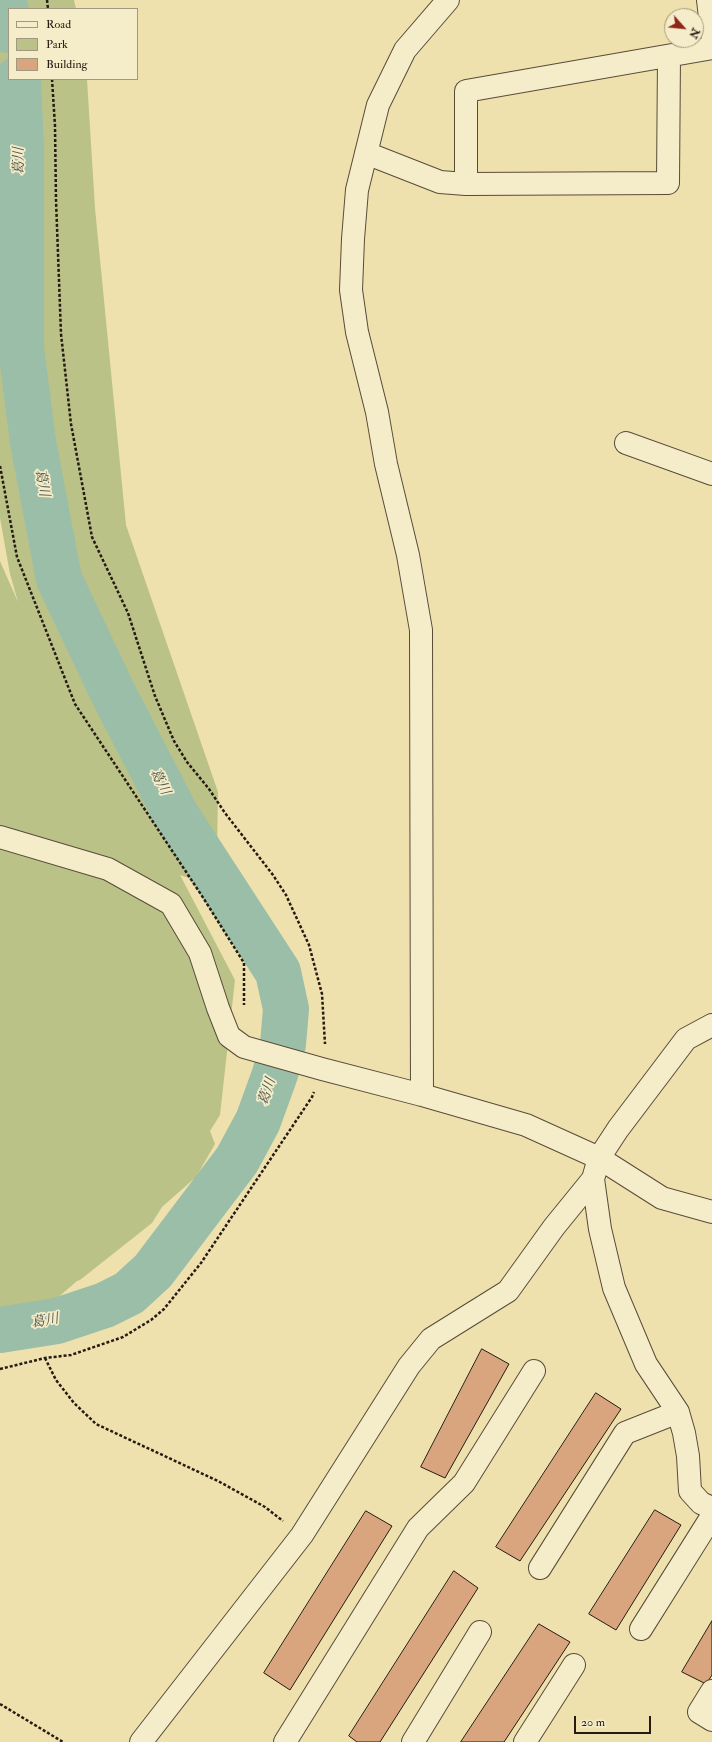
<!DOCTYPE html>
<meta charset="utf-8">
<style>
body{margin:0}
#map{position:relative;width:712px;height:1742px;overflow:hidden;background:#efe1ad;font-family:"IM FELL Double Pica",serif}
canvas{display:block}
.legend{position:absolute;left:8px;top:8px;width:130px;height:72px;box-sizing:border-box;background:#f5ecca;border:1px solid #a29880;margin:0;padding:5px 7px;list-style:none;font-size:12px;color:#251b12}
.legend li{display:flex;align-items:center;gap:8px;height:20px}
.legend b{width:20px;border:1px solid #a29880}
.north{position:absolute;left:664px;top:8px;width:40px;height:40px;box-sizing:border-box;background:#f5ecca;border:1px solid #a29880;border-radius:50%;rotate:117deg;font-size:11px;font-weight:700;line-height:16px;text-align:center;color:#251b12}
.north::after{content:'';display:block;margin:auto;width:14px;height:18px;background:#8f2418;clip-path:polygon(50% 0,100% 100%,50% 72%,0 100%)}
.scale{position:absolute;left:574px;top:1716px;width:77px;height:18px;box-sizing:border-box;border:2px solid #251b12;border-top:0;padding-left:5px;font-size:12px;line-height:14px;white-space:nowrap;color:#251b12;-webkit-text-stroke:3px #f5ecca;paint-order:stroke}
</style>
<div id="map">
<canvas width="712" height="1742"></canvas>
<ul class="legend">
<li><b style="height:5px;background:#f5ecca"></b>Road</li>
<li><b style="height:11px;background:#bbc288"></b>Park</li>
<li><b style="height:11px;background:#d8a57e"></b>Building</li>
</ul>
<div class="north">N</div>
<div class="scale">20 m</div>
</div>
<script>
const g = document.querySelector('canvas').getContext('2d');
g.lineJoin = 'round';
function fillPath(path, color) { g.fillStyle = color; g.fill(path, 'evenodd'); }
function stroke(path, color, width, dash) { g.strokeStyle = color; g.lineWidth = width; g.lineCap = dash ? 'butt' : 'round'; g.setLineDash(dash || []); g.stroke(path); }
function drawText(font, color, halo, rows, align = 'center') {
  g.font = font + ' "IM FELL Double Pica","Noto Serif JP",serif'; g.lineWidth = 3.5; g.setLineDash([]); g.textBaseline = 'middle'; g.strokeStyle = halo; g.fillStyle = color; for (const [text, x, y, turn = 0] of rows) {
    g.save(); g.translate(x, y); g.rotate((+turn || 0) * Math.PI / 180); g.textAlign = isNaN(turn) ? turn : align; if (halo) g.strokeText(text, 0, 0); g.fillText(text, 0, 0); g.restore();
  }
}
const green = new Path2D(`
 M0 0H74L76 9H9V79H87L95 208 126 525 218 792 217 853 206 884 180 875 235 980 220 1115 210 1131 215 1144 196 1177 162 1207 152 1223 80 1280 77 1281 0 1348V561L18 602 10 574 0 518Z`);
const river = new Path2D(`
 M4 0 9 30
 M0 1330 57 1321 105 1305 129 1293 153 1271 237 1160 258 1121 275 1074 283 1044 286 1009 278 972 176 815 114 695 59 579 33 442 21 348V152L18 79`);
const building = new Path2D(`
 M482 1349 509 1364 445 1478 421 1467Z
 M596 1393 621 1409 520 1561 496 1547Z
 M655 1510 681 1525 616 1630 589 1614Z
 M366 1511 392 1526 290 1690 264 1673Z
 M454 1571 478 1588 380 1742H357L349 1736Z
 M712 1621V1675L706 1684 682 1672Z
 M539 1624 570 1642 504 1742H461Z`);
const path = new Path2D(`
 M47 0 48 9
 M52 79 55 126 56 200 61 334 71 424 92 537 128 613 155 696 174 741 187 762 209 789 225 813 273 875 286 895 309 945 322 994 325 1044
 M0 466 17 557 75 704 204 899 244 963V1005
 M45 1358 56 1380 74 1403 96 1424 218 1481 265 1507 283 1521
 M0 1369 45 1358 71 1355 123 1337 151 1320 164 1309 201 1263 312 1097 314 1092
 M0 1704 63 1742`);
const minor = new Path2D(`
 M708 0 712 35
 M366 153 440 182 466 184 668 183 669 56
 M466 184V91L712 48
 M626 443 712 474
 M0 837 108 869 171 904 200 953 218 1008 229 1036 244 1047 322 1069 422 1095 526 1125 599 1158 662 1198 712 1212
 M422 1095 421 630 408 555 386 464 377 412 357 332 351 290 353 239 357 190 378 105 405 50 448 0
 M593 1179 600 1229 614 1288 646 1364 678 1412 684 1433 688 1456 690 1491 701 1503 712 1508
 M540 1568 625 1433 678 1412
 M641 1629 712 1516
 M712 1691 699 1712 712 1720
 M141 1742 302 1535 409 1366 431 1339 508 1291 554 1227 593 1179 599 1158 618 1129 686 1039 712 1025
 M285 1742 418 1528 464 1483 534 1371
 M413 1742 480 1632
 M525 1742 574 1665`);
const waterNames = [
 ["葛川",20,161,-91],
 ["葛川",41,483,79],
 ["葛川",159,782,63],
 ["葛川",268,1092,-72],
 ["葛川",45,1322,-11]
];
fillPath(green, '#bbc288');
stroke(river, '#9abea7', 46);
fillPath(building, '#d8a57e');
stroke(building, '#251b12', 1);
stroke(minor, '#584c39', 24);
stroke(path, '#251b12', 2.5, [3, 2]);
stroke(minor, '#f5ecca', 22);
drawText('italic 14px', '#4e5446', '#f5ecca', waterNames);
</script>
